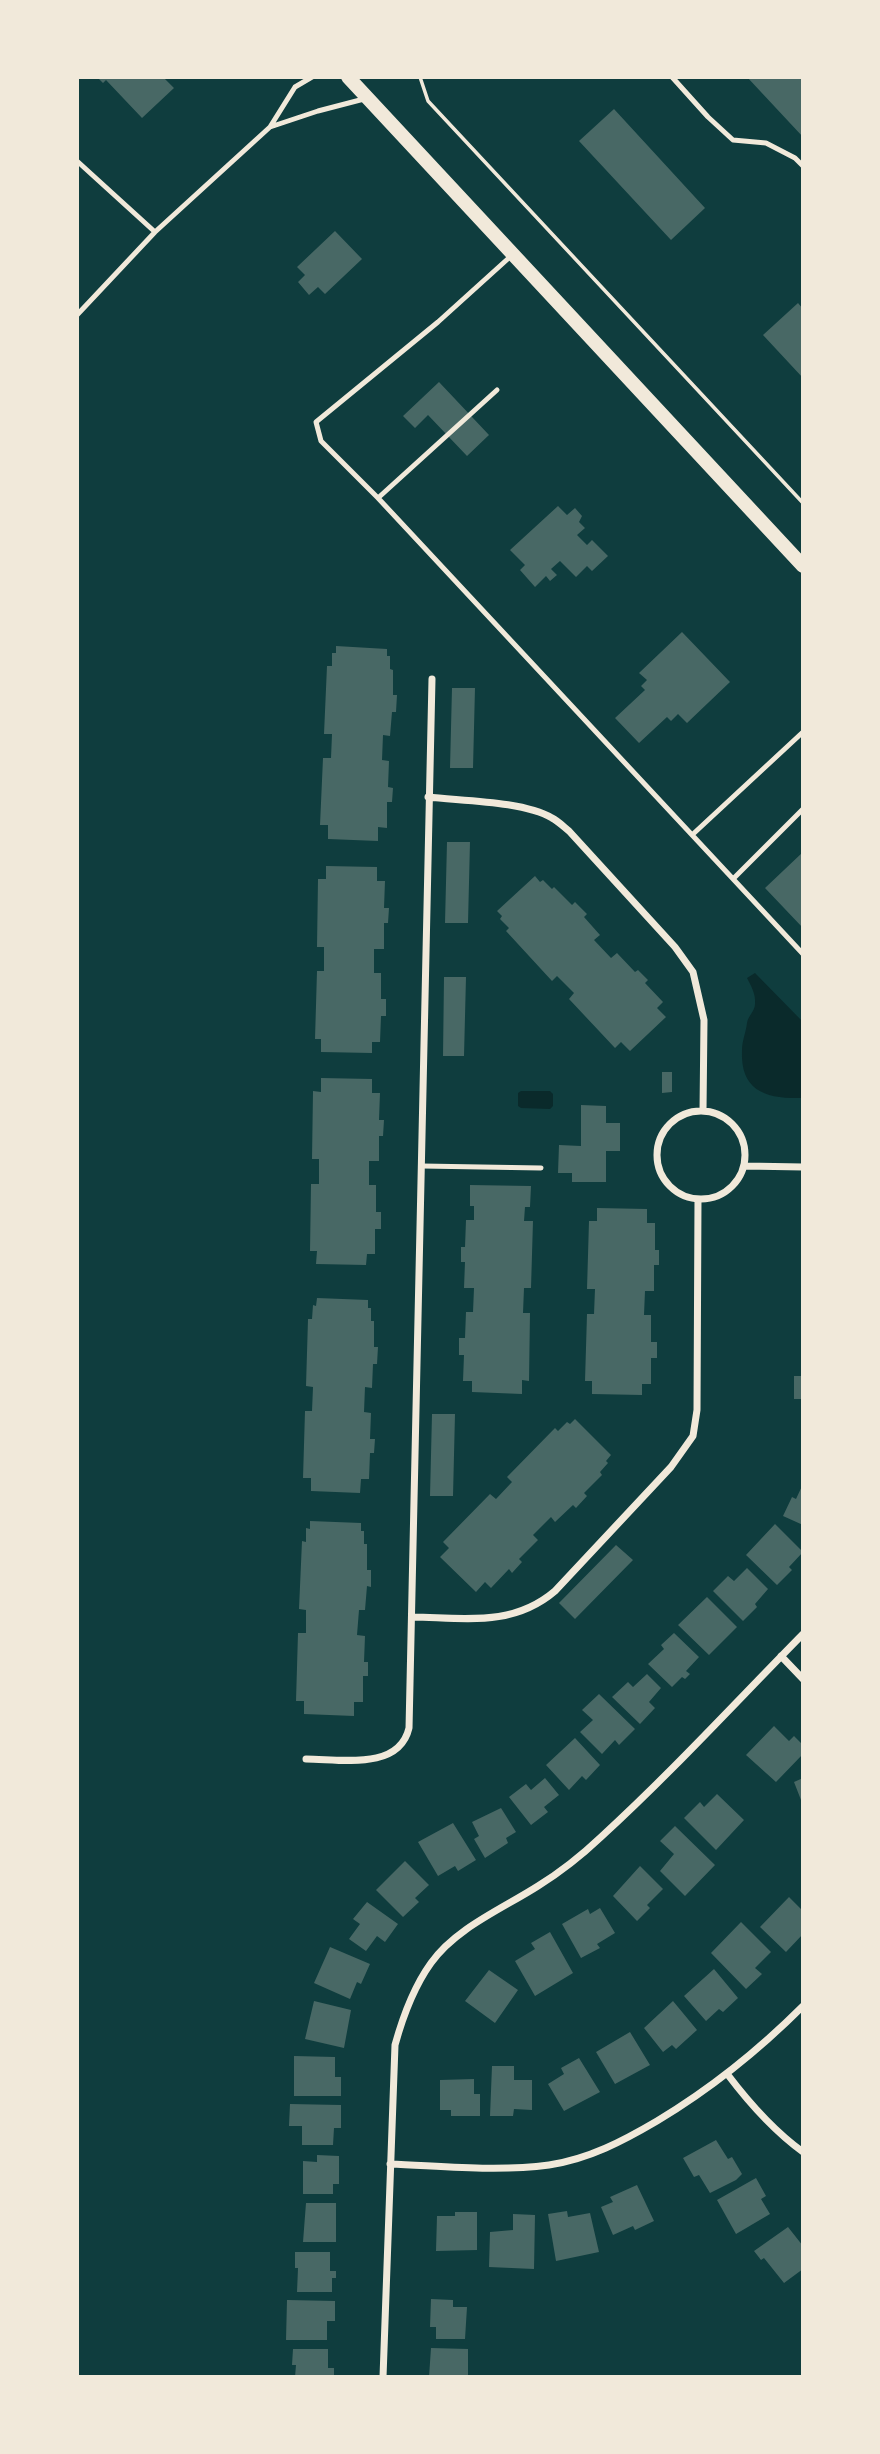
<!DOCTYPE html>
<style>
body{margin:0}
#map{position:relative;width:880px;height:2454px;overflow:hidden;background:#0f3d3e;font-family:"Varela Round",sans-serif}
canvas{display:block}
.frame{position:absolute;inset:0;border:79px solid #f1e9da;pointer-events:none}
</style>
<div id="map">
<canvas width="880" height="2454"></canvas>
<div class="frame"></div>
</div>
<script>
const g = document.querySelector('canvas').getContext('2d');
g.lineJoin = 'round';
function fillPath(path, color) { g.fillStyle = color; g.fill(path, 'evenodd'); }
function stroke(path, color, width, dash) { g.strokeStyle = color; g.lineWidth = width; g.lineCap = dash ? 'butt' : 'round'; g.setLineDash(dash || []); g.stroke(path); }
const water = new Path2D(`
 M755 973 803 1022V1098C767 1099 740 1092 742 1050 742 1041 746 1032 747 1023 748 1016 755 1011 755 1004 756 994 751 986 747 978Z
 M521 1091H550L553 1094V1106L550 1109 521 1108 518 1106V1093Z`);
const building = new Path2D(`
 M97 77H163L174 88 142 118 106 80 103 83Z
 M747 77H803V137Z
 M614 109 705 208 671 240 579 141Z
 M335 231 362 259 325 294 318 287 309 295 298 282 305 275 297 267Z
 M798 303 803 309V378L763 335Z
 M439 382 489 435 467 456 428 415 415 428 403 416Z
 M558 506 567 515 575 508 582 516 579 522 585 528 577 535 587 545 592 540 608 556 592 571 587 566 576 577 560 561 551 569 557 575 550 581 546 576 535 587 520 570 525 565 510 550Z
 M682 632 730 682 687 723 678 714 671 721 667 717 639 743 615 718 645 690 641 686 647 680 639 673Z
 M336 646 387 649V656H390V669L393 670V695H397L396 712H392L390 736 383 735 382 760 389 761 388 787 393 788 392 802H387V828L378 827V841L328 839V825H320L323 758H331L332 734H324L327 666H332V653H336Z
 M452 688H475L473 768H450Z
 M447 842H470L468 923H445Z
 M803 852V928L765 888Z
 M326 866 377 867V881H385L384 908H389L388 923H384V949H374V973H381V999H386V1016H381L380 1042H372V1053L321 1052V1039H315L317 971H324V947H317L318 879H326Z
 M535 876 540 882 543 880 552 889 554 887 572 905 575 902 587 914 584 917 600 935 594 940 611 958 617 953 635 972 638 970 648 980 645 983 663 1002 657 1008 666 1017 630 1051 621 1042 615 1048 569 999 574 993 557 976 552 981 506 931 509 928 500 919 502 916 497 911Z
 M444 977H466L464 1056H443Z
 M662 1072H672V1092L662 1093Z
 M321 1078 372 1079V1093H380L379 1120H384L383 1136H379V1161H369V1185H376V1212H381V1229H375V1254H367L366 1265 316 1264 317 1251H310L311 1184H319V1159H312L313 1091 321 1092Z
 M581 1105 606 1106V1123H620V1151H606V1182H572V1173H558L559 1145 581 1146Z
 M470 1185 531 1186 530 1207H525L524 1221H533L531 1288H524L523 1313H530L529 1381 522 1380V1394L472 1392V1381H463L464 1355H459V1338H465L466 1312H473L474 1288H464L465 1262H461V1247H465L466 1220H474V1206H470Z
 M597 1208 647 1209V1223H655V1250H659V1265H654V1291H645L644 1315H651V1342H657V1358H651V1384H642V1395L592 1394V1381H585L587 1314H594L595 1289H587L589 1221H597Z
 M317 1298 368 1300V1308H371V1321H374V1347H378L377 1364H373L372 1388 365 1387 364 1412 371 1413 370 1439H375L374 1453H370L369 1479H361L360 1493 311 1491V1478H303L305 1411H312L313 1387 306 1386 308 1319H312L313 1305 316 1306Z
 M794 1376H803V1399H794Z
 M432 1414H455L453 1496H430Z
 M575 1419 611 1455 606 1461 608 1463 600 1472 602 1475 584 1493 587 1496 576 1508 573 1505 555 1522 551 1517 533 1535 538 1540 519 1559 522 1562 512 1573 509 1569 491 1588 485 1582 476 1592 440 1557 449 1548 443 1542 490 1494 496 1499 512 1482 507 1477 555 1428 558 1431 567 1422 570 1424Z
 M803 1484V1525L783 1516 792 1497 796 1499Z
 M310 1521 361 1523V1531H364V1544H367V1570H371V1587L367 1586 365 1610H359L357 1635 365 1636 364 1662H368V1676H363V1702H354V1716L304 1714V1701H296L298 1633H306V1610L299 1609 302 1541 306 1542V1528L310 1529Z
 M775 1524 803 1552 789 1567 792 1570 777 1585 746 1555Z
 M616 1545 633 1560 575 1619 559 1603Z
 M747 1568 768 1589 755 1604 757 1607 743 1621 713 1591 728 1576 734 1581Z
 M707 1597 737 1627 709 1655 678 1625Z
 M674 1633 699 1657 686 1671 690 1674 685 1679 682 1677 672 1687 648 1664 664 1649 661 1645Z
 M647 1674 661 1688 649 1702 655 1708 640 1724 612 1697 628 1682 633 1687Z
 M599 1694 635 1729 619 1745 615 1740 602 1754 580 1732 593 1720 582 1710Z
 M774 1726 789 1741 794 1736 803 1745V1754L776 1782 746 1755Z
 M575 1738 600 1765 586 1780 582 1776 569 1790 546 1765Z
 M545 1778 559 1795 544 1807 548 1812 531 1825 509 1797 526 1784 531 1790Z
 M803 1778V1799L801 1800 794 1782Z
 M717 1794 744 1820 716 1850 684 1818 700 1802 704 1807Z
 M501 1808 516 1832 506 1838 508 1843 485 1858 474 1839 479 1836 472 1822Z
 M453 1823 476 1860 458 1871 455 1866 438 1876 418 1842Z
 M675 1826 715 1865 685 1896 660 1871 674 1854 660 1841Z
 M405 1861 429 1885 415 1898 419 1902 403 1917 376 1890Z
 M640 1866 663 1889 647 1905 650 1908 637 1921 613 1896Z
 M789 1897 803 1911 801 1927 803 1934 786 1952 760 1927Z
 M367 1902 398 1924 385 1942 377 1936 366 1951 349 1939 360 1924 353 1919Z
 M600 1908 615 1933 597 1944 600 1948 581 1958 562 1924 588 1909 590 1914Z
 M741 1922 771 1952 755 1968 762 1974 746 1989 711 1953Z
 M550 1932 573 1973 535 1996 515 1961 535 1949 531 1943Z
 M330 1947 370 1964 361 1984 357 1982 350 1999 314 1983Z
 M714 1969 738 1998 723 2012 719 2009 706 2021 684 1996Z
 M489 1970 518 1990 495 2023 465 2001Z
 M314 2001 351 2010 344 2048 305 2039Z
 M673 2001 697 2030 676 2049 672 2045 663 2052 644 2028Z
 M630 2032 650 2065 615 2084 596 2052Z
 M294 2056 335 2057V2077H341V2096H294Z
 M579 2058 600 2092 564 2111 548 2084 564 2074 561 2068Z
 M492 2066H514V2080H532V2110L514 2109 513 2116H490Z
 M474 2079V2094H480V2116H451V2110H440V2080Z
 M290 2104 341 2105V2128H334L333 2145H302V2126H289Z
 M716 2140 728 2159 732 2157 742 2174 736 2180 710 2193 699 2175 694 2177 683 2158Z
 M317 2155 339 2156V2184H333V2194H303V2161L317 2162Z
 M756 2178 766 2196 761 2199 770 2214 736 2234 717 2200Z
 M637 2185 654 2221 635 2230 633 2226 613 2235 601 2207 613 2202 610 2197Z
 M306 2203H336V2242H303Z
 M567 2211 568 2217 590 2213 599 2252 556 2261 548 2214Z
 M455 2212H477V2250L436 2251 437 2216H455Z
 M513 2214 535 2215 534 2269 489 2267 490 2232 513 2230Z
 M788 2227 803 2246V2269L784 2283 764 2258 761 2260 754 2251Z
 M295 2252H330V2271H336V2278H332V2292H297L298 2268H295Z
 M431 2299 453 2300V2307H467L465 2339H436V2327H430Z
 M287 2300 335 2301V2321H327V2340H286Z
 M431 2348 468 2349V2377H429Z
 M293 2349H328V2368H334V2376L295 2377 296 2365H292Z`);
const path = new Path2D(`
 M420 77 428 101 803 503`);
const service = new Path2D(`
 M672 77 708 117 733 140 766 143 795 158 803 166
 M270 127 318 111 364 99
 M77 161 155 232 270 127 295 87 312 77
 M511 256 438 322 316 422 321 441 378 498 803 954
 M77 315 155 232
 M378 498 497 390
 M692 835 803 732
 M733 879 803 809
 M422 1166 541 1168`);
const minor = new Path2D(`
 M428 797C462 801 523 801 552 818 558 821 564 827 569 831L675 947 693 972 704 1020 703 1111
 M657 1155a44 44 0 1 1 88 0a44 44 0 1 1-88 0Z
 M745 1166 803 1167
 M413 1617C465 1618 513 1627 555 1591L671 1467 693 1436 697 1410 698 1199
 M781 1656 803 1679
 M306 1759C340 1759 399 1771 409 1728L432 679
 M728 2075C750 2104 774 2131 803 2152
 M390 2164C442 2166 497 2172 549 2165 589 2159 623 2141 657 2121 712 2088 757 2052 803 2006
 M383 2377 395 2045C403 2016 413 1988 431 1963 456 1928 502 1909 538 1886 559 1873 582 1855 601 1837 671 1773 736 1702 803 1634`);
const secondary = new Path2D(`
 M348 77 803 566`);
fillPath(water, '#0a2a2b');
fillPath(building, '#486865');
stroke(path, '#f1e9da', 3.5);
stroke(service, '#f1e9da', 5);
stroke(minor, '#f1e9da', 7);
stroke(secondary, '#f1e9da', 14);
</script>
